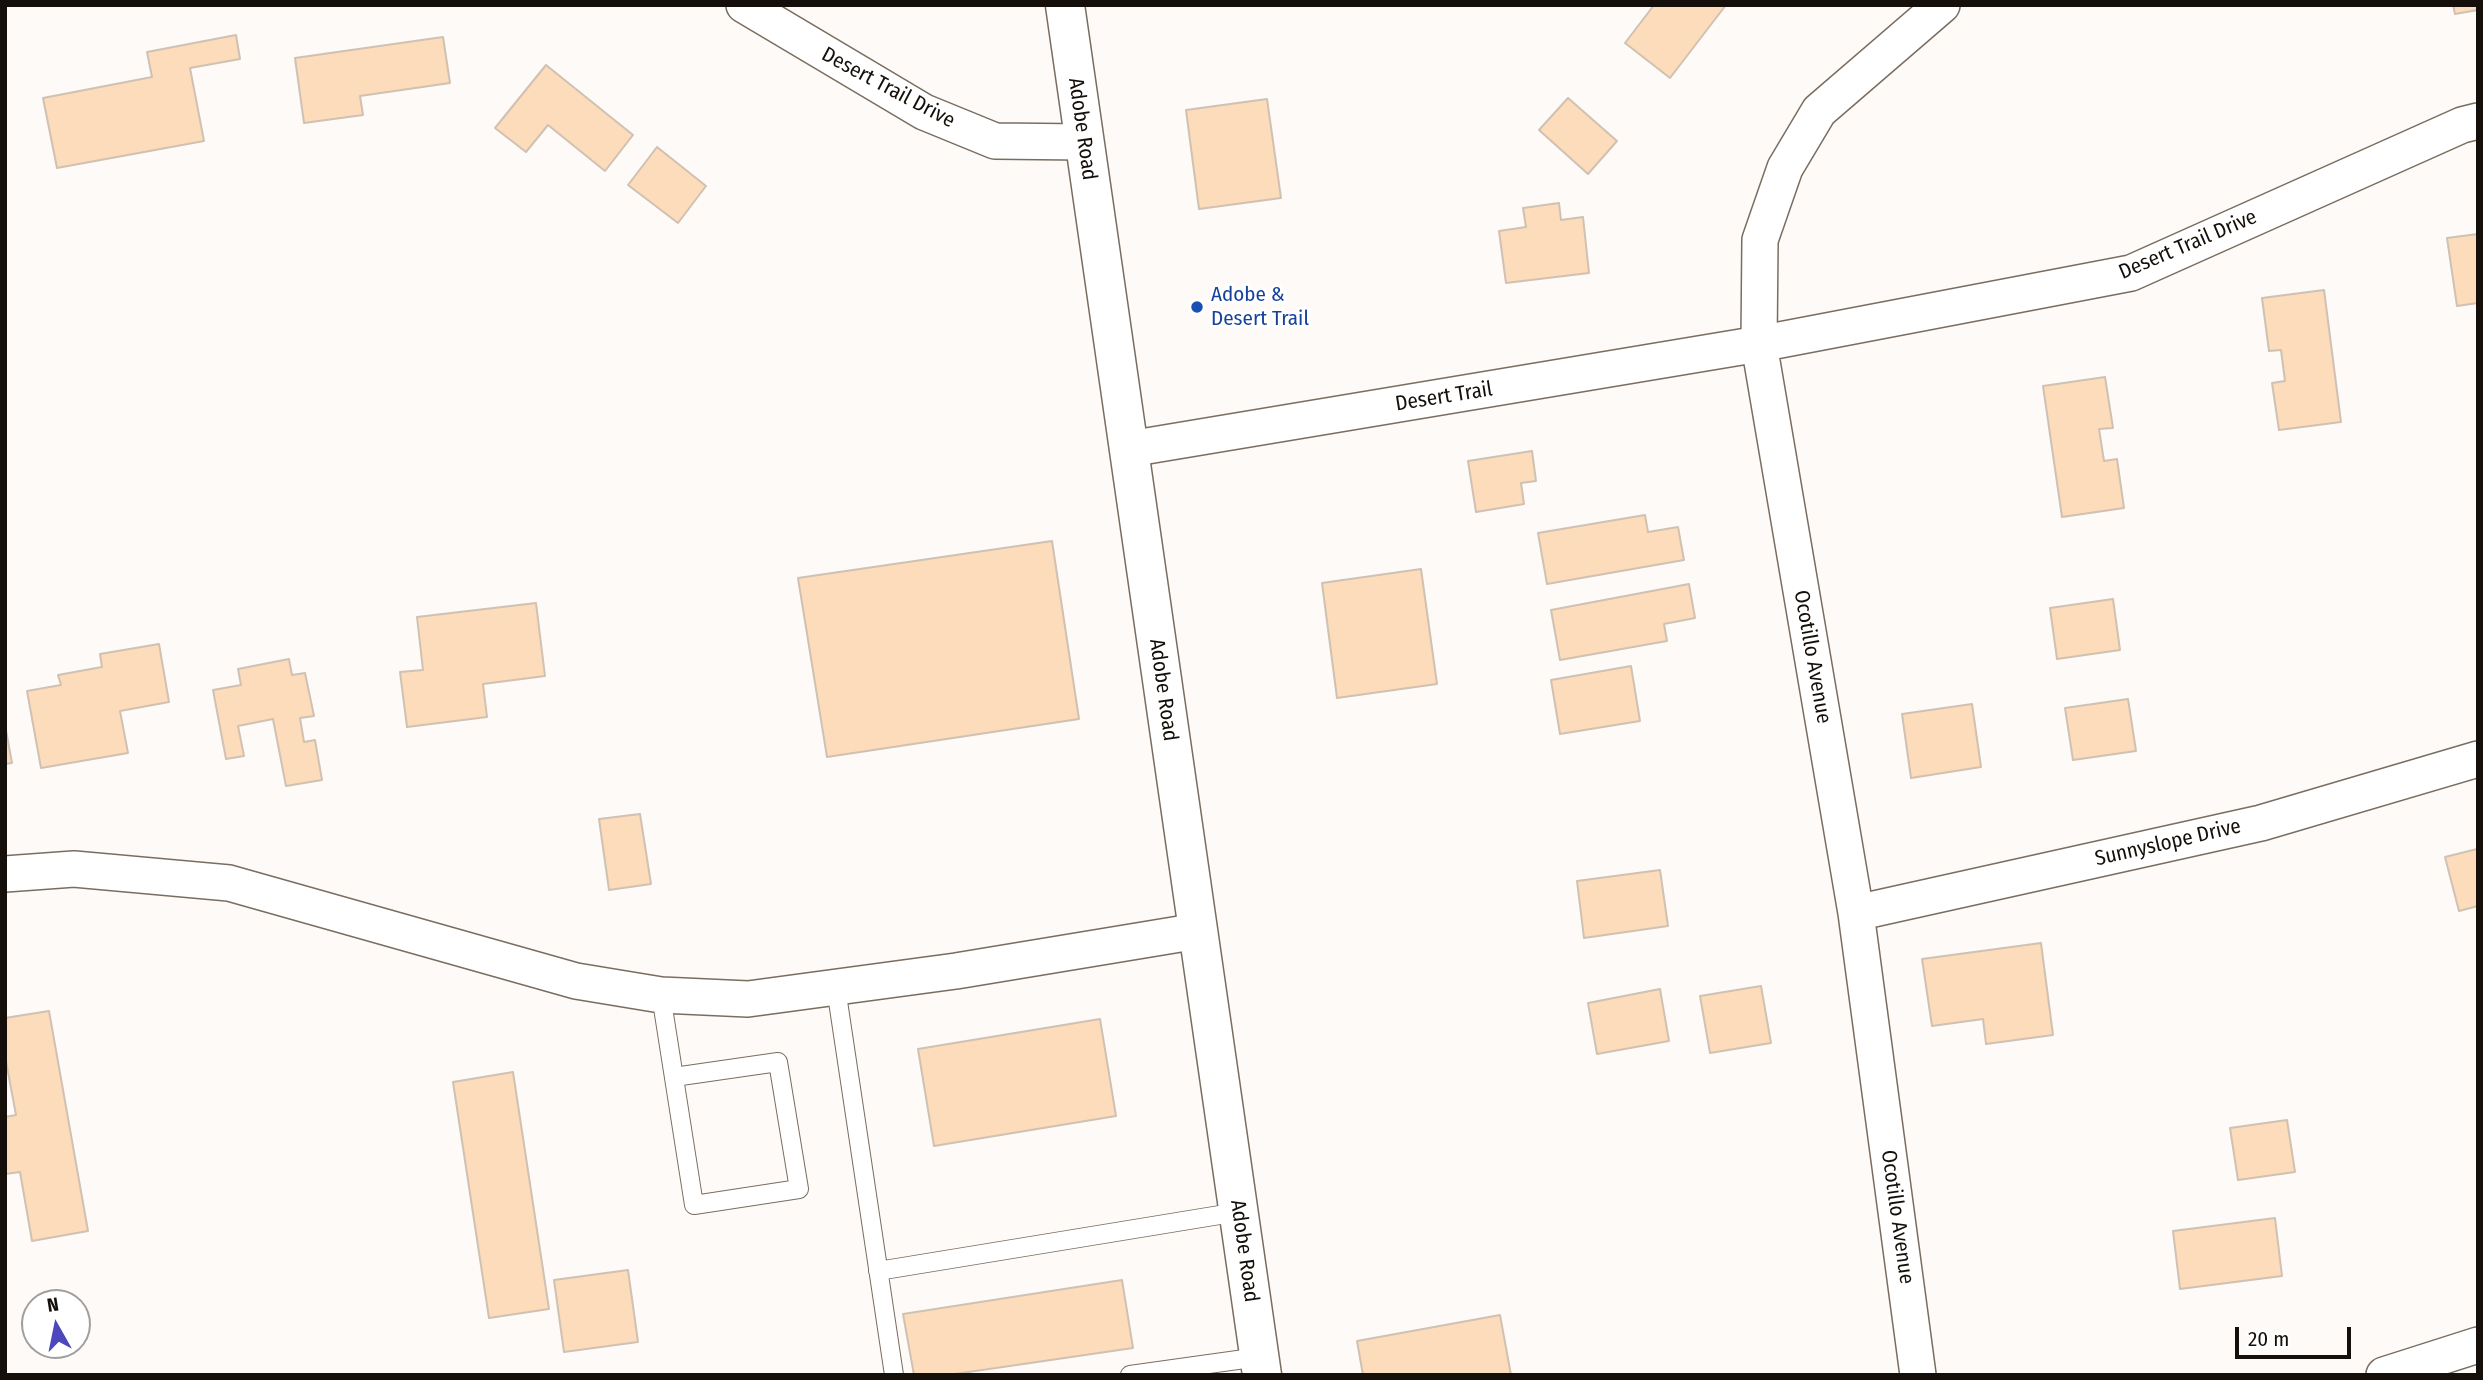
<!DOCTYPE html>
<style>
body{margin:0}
#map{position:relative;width:2483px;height:1380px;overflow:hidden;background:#fdfaf7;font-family:"Fira Sans Condensed",sans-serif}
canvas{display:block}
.frame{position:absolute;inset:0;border:7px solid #140f0a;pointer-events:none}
.north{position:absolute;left:21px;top:1289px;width:70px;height:70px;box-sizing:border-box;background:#fff;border:2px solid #a19f9d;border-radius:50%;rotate:351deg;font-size:19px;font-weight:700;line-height:28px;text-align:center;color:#140f0a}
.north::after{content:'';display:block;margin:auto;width:24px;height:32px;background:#4d46bd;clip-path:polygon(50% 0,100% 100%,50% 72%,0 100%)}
.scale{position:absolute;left:2235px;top:1327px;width:116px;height:32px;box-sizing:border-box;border:4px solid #140f0a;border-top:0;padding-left:9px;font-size:21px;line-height:24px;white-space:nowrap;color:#140f0a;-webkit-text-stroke:5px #fff;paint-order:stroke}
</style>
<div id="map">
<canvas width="2483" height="1380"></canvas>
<div class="frame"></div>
<div class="north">N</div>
<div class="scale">20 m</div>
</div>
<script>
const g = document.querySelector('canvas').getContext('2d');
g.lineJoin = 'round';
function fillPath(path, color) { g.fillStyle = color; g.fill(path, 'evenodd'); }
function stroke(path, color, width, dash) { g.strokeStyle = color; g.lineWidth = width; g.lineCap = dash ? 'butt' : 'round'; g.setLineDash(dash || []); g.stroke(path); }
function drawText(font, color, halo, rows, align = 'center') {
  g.font = font + ' "Fira Sans Condensed",sans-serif'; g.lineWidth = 6; g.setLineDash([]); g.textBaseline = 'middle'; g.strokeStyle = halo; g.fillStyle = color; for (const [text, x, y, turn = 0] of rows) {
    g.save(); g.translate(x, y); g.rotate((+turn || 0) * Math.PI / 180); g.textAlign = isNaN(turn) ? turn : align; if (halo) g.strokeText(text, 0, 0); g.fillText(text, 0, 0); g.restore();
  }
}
const building = new Path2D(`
 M1654 5H1726L1670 78 1625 43Z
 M2453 5H2478V10L2455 14Z
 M236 35 240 59 190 68 204 141 57 168 43 98 152 77 147 52Z
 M443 37 450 83 360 96 363 115 304 123 295 58Z
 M546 65 633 135 605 171 548 125 526 152 495 128Z
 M1568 98 1617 141 1588 174 1539 130Z
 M1267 99 1281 198 1199 209 1186 110Z
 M657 147 706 186 678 223 628 185Z
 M1559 203 1561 220 1583 217 1589 273 1506 283 1499 231 1526 227 1523 208Z
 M2478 234V303L2457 306 2447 238Z
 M2324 290 2341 422 2279 430 2272 383 2285 381 2281 350 2269 351 2262 298Z
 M2105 377 2113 428 2099 429 2104 461 2117 459 2124 508 2062 517 2043 386Z
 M1532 451 1536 481 1521 483 1524 504 1476 512 1468 461Z
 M1645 515 1648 532 1678 527 1684 560 1547 584 1538 533Z
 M1052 541 1079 719 827 757 798 578Z
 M1421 569 1437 684 1337 698 1322 583Z
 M1689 584 1695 618 1664 624 1667 641 1560 660 1551 610Z
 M2113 599 2120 650 2057 659 2050 608Z
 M536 603 545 676 483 684 487 717 407 727 400 672 423 670 417 617Z
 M159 644 169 702 120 711 128 753 41 768 27 691 61 685 58 675 102 667 100 654Z
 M289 659 292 675 305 673 314 716 300 718 304 742 315 740 322 780 286 786 273 719 238 726 244 756 226 759 213 690 241 685 238 669Z
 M1631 666 1640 721 1560 734 1551 680Z
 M2128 699 2136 751 2073 760 2065 708Z
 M1972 704 1981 767 1911 778 1902 714Z
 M5 725 12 763 5 764Z
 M640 814 651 884 609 890 599 819Z
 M2477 849 2478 906 2459 911 2445 857Z
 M1660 870 1668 926 1584 938 1577 881Z
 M2041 943 2053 1035 1986 1044 1983 1019 1932 1026 1922 959Z
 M1761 986 1771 1043 1710 1053 1700 996Z
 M1660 989 1669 1041 1597 1054 1588 1003Z
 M49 1011 88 1231 32 1241 20 1172 5 1174V1117L16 1115 5 1056V1018Z
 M1100 1019 1116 1116 934 1146 918 1049Z
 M513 1072 549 1309 489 1318 453 1082Z
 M2287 1120 2295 1172 2238 1180 2230 1128Z
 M2275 1218 2282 1276 2180 1289 2173 1231Z
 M628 1270 638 1342 564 1352 554 1280Z
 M1122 1280 1133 1348 948 1375H914L903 1314Z
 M1500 1315 1511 1375H1363L1357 1341Z`);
const service = new Path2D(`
 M836 988 894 1375
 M661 995 694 1205 799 1189 778 1062 674 1077
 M878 1271 1238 1212
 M1130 1375 1259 1357`);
const minor = new Path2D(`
 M744 5 924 112 995 141 1084 142
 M1129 449 1759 344 2131 273 2462 125 2478 121
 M5 874 74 869 229 883 576 981 661 995 748 999 956 971 1198 931
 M1856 913 2261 823 2478 759
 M1918 1375 1856 913 1759 344 1760 240 1785 168 1819 111 1942 5
 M2384 1375 2478 1345`);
const primary = new Path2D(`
 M1065 5 1262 1375`);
const markers = [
 [1197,307,7,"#1a4fb4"]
];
const streetNames = [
 ["Desert Trail Drive",888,88,28],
 ["Adobe Road",1082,129,82],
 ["Desert Trail Drive",2188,245,-23],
 ["Desert Trail",1444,397,-9],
 ["Ocotillo Avenue",1812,657,80],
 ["Adobe Road",1163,690,82],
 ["Sunnyslope Drive",2168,843,-13],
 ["Ocotillo Avenue",1897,1217,82],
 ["Adobe Road",1244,1251,82]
];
const transitNames = [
 ["Adobe &",1211,295],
 ["Desert Trail",1211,319]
];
fillPath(building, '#fcdcba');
stroke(building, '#d0c1b2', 2);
stroke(service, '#7a6d60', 20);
stroke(minor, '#7a6d60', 38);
stroke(primary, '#7a6d60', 41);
stroke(service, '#fff', 18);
stroke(minor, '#fff', 35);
stroke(primary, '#fff', 38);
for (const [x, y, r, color] of markers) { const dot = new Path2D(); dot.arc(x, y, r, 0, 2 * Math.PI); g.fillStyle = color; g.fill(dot); stroke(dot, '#fff', 2.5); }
drawText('21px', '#140f0a', '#fff', streetNames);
drawText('21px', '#164399', '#fff', transitNames, 'left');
</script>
